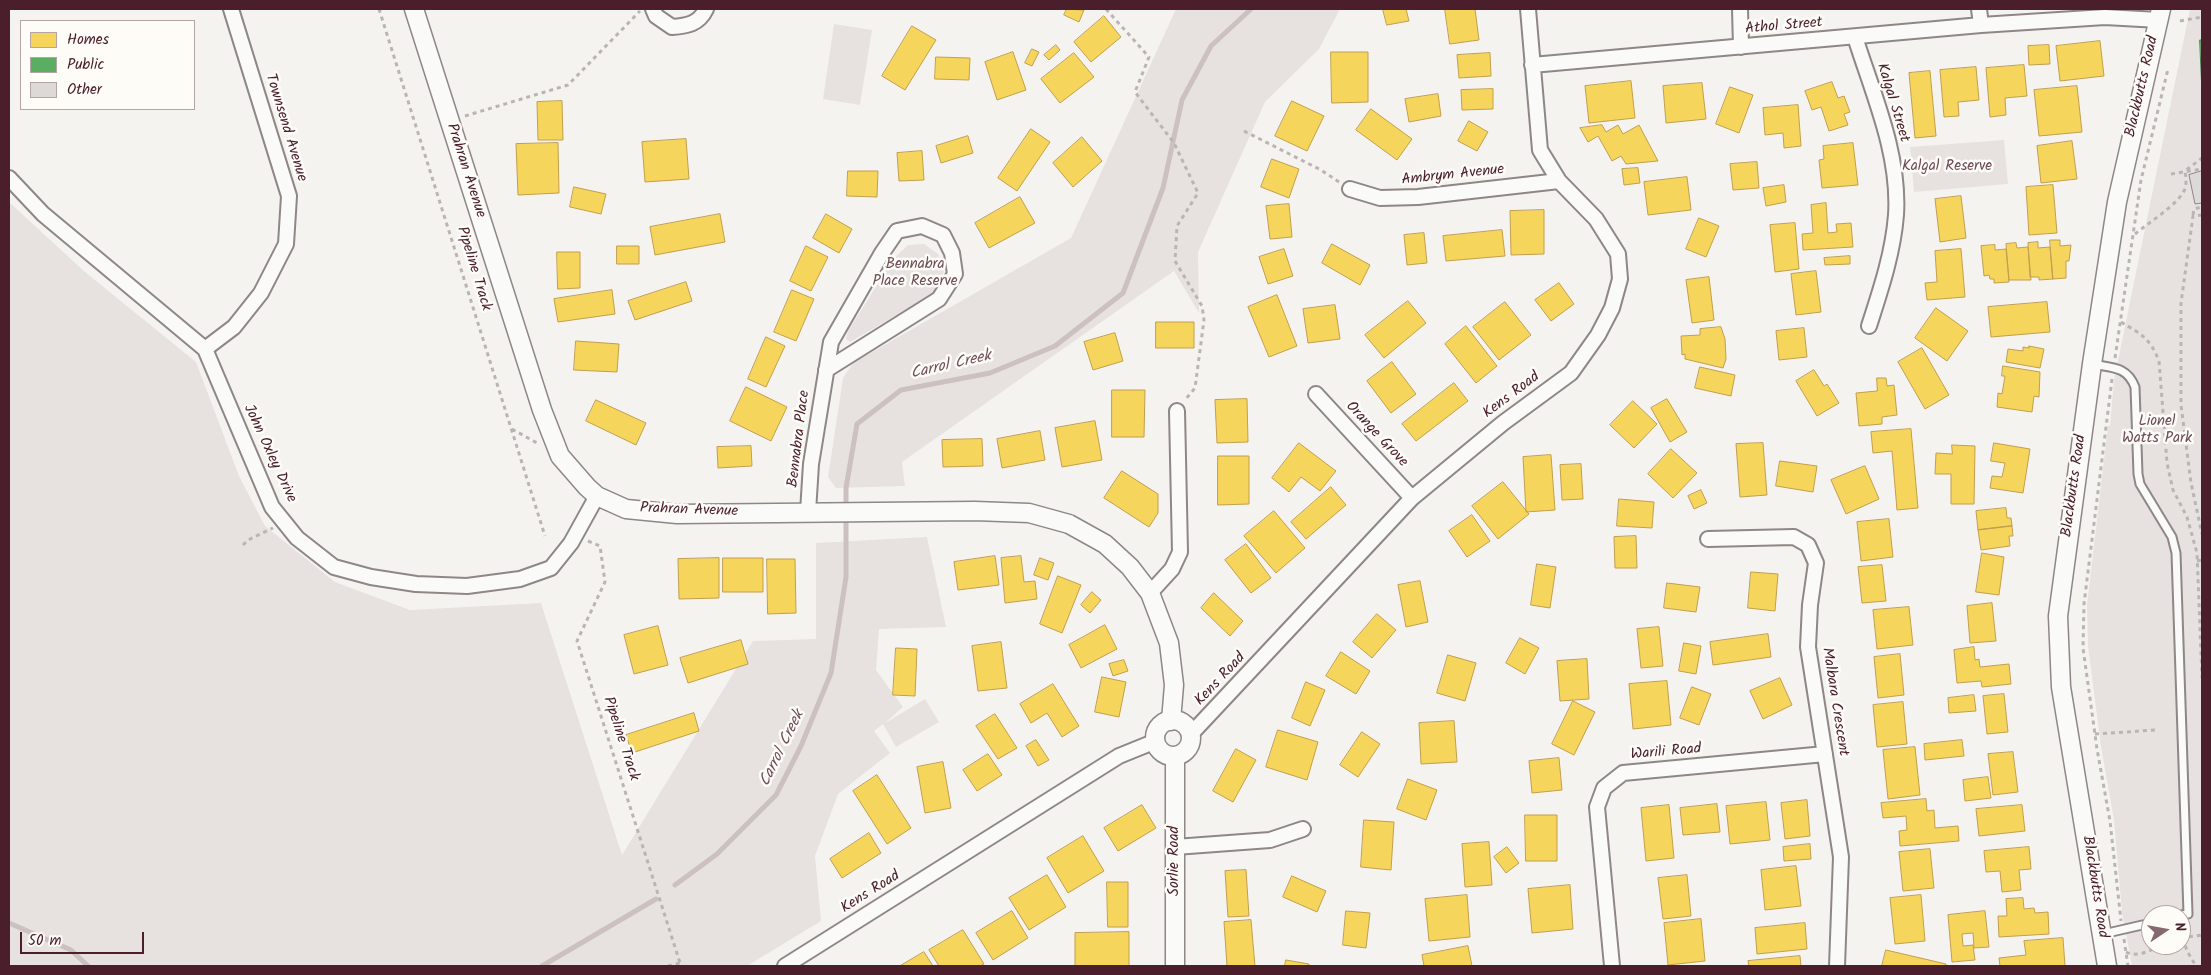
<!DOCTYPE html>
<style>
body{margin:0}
#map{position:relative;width:2211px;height:975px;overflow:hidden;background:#f5f3f0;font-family:Kalam,sans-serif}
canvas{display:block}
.frame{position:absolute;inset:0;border:10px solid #4a1f2b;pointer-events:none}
.legend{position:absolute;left:20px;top:20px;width:175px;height:90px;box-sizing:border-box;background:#fdfcf7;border:1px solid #b5a4a5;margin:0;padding:6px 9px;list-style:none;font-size:15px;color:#4a1f2b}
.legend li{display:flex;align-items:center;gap:10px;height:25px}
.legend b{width:25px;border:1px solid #b5a4a5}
.north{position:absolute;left:2141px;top:905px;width:50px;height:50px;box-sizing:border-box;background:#fdfcf7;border:1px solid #b5a4a5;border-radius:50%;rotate:78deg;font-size:14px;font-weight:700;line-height:20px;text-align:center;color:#4a1f2b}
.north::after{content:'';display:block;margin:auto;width:18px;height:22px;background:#866970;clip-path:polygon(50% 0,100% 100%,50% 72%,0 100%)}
.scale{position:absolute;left:20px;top:932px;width:124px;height:22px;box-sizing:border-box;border:2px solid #4a1f2b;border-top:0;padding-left:6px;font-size:15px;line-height:18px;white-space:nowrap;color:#4a1f2b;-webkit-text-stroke:4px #fdfcf7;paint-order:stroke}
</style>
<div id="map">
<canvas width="2211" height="975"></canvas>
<div class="frame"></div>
<ul class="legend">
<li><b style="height:14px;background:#f6d55c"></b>Homes</li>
<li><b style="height:14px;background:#5aae61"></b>Public</li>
<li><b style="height:14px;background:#dcd9d7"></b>Other</li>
</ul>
<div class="north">N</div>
<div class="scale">50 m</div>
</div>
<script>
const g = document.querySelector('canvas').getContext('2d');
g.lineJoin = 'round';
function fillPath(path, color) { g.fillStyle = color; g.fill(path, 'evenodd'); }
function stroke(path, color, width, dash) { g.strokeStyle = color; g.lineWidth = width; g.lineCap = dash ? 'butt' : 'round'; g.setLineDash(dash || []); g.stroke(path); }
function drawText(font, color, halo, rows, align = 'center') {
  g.font = font + ' Kalam,sans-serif'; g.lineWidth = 5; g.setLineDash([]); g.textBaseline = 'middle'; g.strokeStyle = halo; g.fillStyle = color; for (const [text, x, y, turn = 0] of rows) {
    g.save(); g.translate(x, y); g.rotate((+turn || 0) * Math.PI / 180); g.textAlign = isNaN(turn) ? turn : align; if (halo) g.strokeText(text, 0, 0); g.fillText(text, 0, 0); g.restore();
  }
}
const green = new Path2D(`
 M1176 9H1340L1319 49 1265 102 1198 252 1199 313 1174 271 902 462 905 486 836 488 828 477 843 378 853 363 1071 238Z
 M2190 9H2202V966H2132L2122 912 2114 820 2101 747 2088 646 2087 605 2108 426H2110L2114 380ZM2151 915H2181V945H2151Z
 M834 24 872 30 860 105 823 99Z
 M2004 140 2008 184 1914 192 1910 147Z
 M9 202 85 272 196 362 239 476 265 526 335 582 410 610 541 603 622 855 753 641 816 639V543L927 537 946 627 879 629 876 670 903 707 885 723 925 699 939 722 896 747 883 724 874 731 890 753 838 794 815 856 821 921 747 966H9Z
 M924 244 938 254 945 268 937 292 850 342 846 339 848 331 894 258 908 245Z`);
const homes = new Path2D(`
 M1067 9 1084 10 1079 22 1064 15Z
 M1383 9H1406L1409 21 1387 25Z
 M1445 9H1475L1479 40 1450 44Z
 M1104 16 1121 37 1091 62 1074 42Z
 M912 26 936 40 905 90 882 76Z
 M2100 41 2104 76 2060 81 2056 46Z
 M1056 45 1060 50 1049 60 1044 55Z
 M2049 45 2050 64 2029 65 2028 46Z
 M1032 49 1039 52 1032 66 1025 63Z
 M1013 52 1026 90 997 100 985 62Z
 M1331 52H1368V102L1332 103Z
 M1074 53 1094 77 1060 103 1041 79Z
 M1490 53 1491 76 1459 78 1457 55Z
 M936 57 970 58 969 80 935 79Z
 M2024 65 2027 96 2005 98 2006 115 1990 117 1986 68Z
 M1976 67 1979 100 1958 102 1959 116 1944 117 1940 70Z
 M1930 71 1936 136 1915 138 1909 73Z
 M1631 81 1635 118 1589 123 1585 86Z
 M1832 82 1838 98 1844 96 1850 112 1844 114 1848 125 1829 131 1821 107 1812 110 1805 91Z
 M1702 83 1706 119 1666 123 1663 86Z
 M2077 86 2082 132 2039 136 2034 90Z
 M1730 87 1753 95 1739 133 1716 124Z
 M1493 89V109L1462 110 1461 90Z
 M1438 94 1441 116 1409 122 1405 99Z
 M562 101 563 140H538L537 102Z
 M1292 101 1324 116 1307 151 1275 136Z
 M1798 105 1801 146 1784 148 1783 133 1765 135 1763 108Z
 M1371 109 1412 139 1397 160 1356 130Z
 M1469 121 1488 132 1477 151 1458 141Z
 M1602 125 1606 132 1618 125 1623 134 1639 125 1658 161 1626 164 1621 156 1612 161 1598 136 1588 142 1580 128Z
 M1031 129 1050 142 1017 191 998 178Z
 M968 136 973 153 941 163 936 146Z
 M1082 137 1102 161 1073 187 1053 163Z
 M686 139 689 179 645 182 642 142Z
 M2072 141 2077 179 2041 183 2037 146Z
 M558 143 559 193 518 195 516 144Z
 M1853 143 1858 185 1822 188 1819 160 1824 159 1823 146Z
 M922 151 924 180 899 181 897 153Z
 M1272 159 1299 169 1289 198 1261 187Z
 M1757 162 1759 188 1733 190 1730 164Z
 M1638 168 1640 183 1624 185 1622 169Z
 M848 171H878L877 197 847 196Z
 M1687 177 1691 210 1648 215 1644 182Z
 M1784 185 1786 202 1766 206 1763 188Z
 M2053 185 2057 233 2029 235 2026 187Z
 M574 187 606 194 601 214 570 207Z
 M1961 196 1966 238 1940 242 1935 199Z
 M1020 197 1035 223 989 248 975 223Z
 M1826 203 1828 233 1837 232 1836 224 1851 223 1853 247 1803 250 1802 234 1813 233 1811 205Z
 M1289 204 1292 237 1270 239 1266 206Z
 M1544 210V254L1511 255 1510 211Z
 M720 214 725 242 655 255 650 227Z
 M826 214 852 229 839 253 813 238Z
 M1699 218 1719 226 1706 257 1686 249Z
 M1795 223 1799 269 1775 272 1770 225Z
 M1502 230 1505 256 1446 261 1443 236Z
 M1424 233 1427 263 1407 265 1404 235Z
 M2050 240H2060V246L2071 245 2069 261H2066V278L2053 279Z
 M2038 242V248L2050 247 2053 279 2039 280V277H2030L2028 243Z
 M2016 243 2017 248 2028 247 2031 280H2009L2006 244Z
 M1332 244 1370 265 1360 285 1322 263Z
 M1995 245V250L2006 249 2009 282 1994 283V279H1990L1989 275 1984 276 1981 246Z
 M617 246H639V264H617Z
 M806 246 828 257 811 291 790 281Z
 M1284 249 1293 276 1268 284 1259 257Z
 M1961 249 1965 297 1927 300 1925 283 1937 282 1935 251Z
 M557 252H580V288L558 289Z
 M1850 256V264L1825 265 1824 258Z
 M1816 271 1821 312 1796 315 1791 274Z
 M1709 277 1714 320 1692 323 1686 280Z
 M686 282 692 301 635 320 628 301Z
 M1559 283 1574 304 1551 321 1535 300Z
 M612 290 615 314 558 322 554 299Z
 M792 290 814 299 796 341 774 332Z
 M1277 295 1297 346 1269 357 1248 307Z
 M1408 301 1426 323 1384 358 1365 335Z
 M1505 302 1531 335 1499 360 1473 327Z
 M2047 302 2050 332 1991 337 1988 307Z
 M1335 305 1340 339 1308 343 1303 309Z
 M1936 308 1968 331 1947 361 1915 338Z
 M1156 322H1194V348H1156Z
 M1466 326 1497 366 1476 383 1445 344Z
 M1721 327 1725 339 1726 359 1723 368 1685 359V354L1682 355 1681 336 1700 335V329Z
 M1804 328 1807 357 1779 360 1776 331Z
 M1115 333 1123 361 1093 370 1084 342Z
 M766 337 785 346 766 387 748 379Z
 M576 341 619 344 617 372 574 370Z
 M2029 346 2044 349 2040 368 2006 362 2008 349 2023 351V347L2029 348Z
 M1922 348 1949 395 1925 409 1898 362Z
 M1392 362 1416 394 1391 413 1367 381Z
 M2003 366 2040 372 2039 397 2034 396 2032 412 1997 407 1998 393 2002 394 2005 376H2002Z
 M1700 367 1735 375 1731 396 1695 388Z
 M1814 370 1824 386 1827 384 1839 403 1817 416 1796 381Z
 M1877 378H1886L1887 386 1894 385 1897 415 1882 417V424L1859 426 1856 393 1877 391Z
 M1454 383 1468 401 1416 441 1402 424Z
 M746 387 787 407 771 441 730 421Z
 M1112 390H1145L1144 437H1112Z
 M1247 399 1248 442 1217 443 1215 400Z
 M1667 399 1687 432 1670 442 1651 408Z
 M596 400 646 423 636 445 586 421Z
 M1633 401 1657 424 1634 448 1610 425Z
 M1095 421 1102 460 1062 467 1055 428Z
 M1911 429 1918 508 1897 510 1892 451 1873 453 1871 432Z
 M1040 431 1045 460 1002 468 997 439Z
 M982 439 983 466 943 467 942 440Z
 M1299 443 1336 471 1320 491 1301 477 1289 492 1272 478Z
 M1763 443 1767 495 1740 497 1736 444Z
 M1994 443 2030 449 2023 493 1990 488 1992 476 2002 477 2005 463 1991 461Z
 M1952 445 1975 446 1974 504H1951V474H1935L1936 453 1952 454Z
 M751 446 752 466 718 468 717 447Z
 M1671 449 1697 473 1673 498 1648 474Z
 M1551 455 1555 510 1526 512 1523 457Z
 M1218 456H1249V504L1218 505Z
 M1780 461 1817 466 1813 492 1776 486Z
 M1581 464 1583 499 1562 500 1560 465Z
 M1865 466 1879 499 1846 514 1831 480Z
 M1122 471 1158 494V513L1149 527 1104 498Z
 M1503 482 1529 514 1498 539 1472 506Z
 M1331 487 1346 505 1306 539 1291 522Z
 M1701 490 1707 503 1694 509 1688 496Z
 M1619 499 1654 502 1652 528 1617 526Z
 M2006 508 2007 518H2011L2012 526 1978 530 1976 511Z
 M1274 511 1305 548 1276 573 1244 536Z
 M1472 515 1490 541 1467 557 1449 531Z
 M1889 519 1893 557 1861 561 1857 522Z
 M2012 526 2013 536H2009L2010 546 1981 550 1978 530Z
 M1636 536 1637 568H1615L1614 537Z
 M1246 544 1271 578 1251 593 1225 560Z
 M1982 553 2004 557 1999 595 1976 592Z
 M995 556 999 585 958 590 954 562Z
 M1021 556 1024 582 1035 581 1037 599 1005 603 1001 558Z
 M719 558V598L679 599 678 559Z
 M723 558H763V592H723Z
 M1040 558 1054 563 1048 580 1034 575Z
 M767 559H795L796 613 768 614Z
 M1537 564 1556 567 1550 608 1531 605Z
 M1882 565 1886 601 1862 603 1858 567Z
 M1751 572 1778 574 1775 611 1748 608Z
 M1058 576 1081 585 1062 633 1040 624Z
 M1420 581 1428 622 1406 627 1398 585Z
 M1667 583 1700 587 1696 612 1664 608Z
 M1092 592 1101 600 1090 613 1081 605Z
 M1214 593 1243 621 1230 636 1201 608Z
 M1992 603 1996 641 1970 643 1967 606Z
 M1909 607 1913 645 1877 649 1873 610Z
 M1377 614 1396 630 1372 658 1353 642Z
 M1105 625 1117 649 1081 668 1069 645Z
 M658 626 668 665 634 674 624 635Z
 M1659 627 1663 666 1641 668 1637 629Z
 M1768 634 1771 657 1713 665 1710 642Z
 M1520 638 1539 648 1525 674 1506 663Z
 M741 640 748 664 688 683 680 658Z
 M1001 642 1007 688 978 691 972 646Z
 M1684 643 1701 646 1696 674 1679 671Z
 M1974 647 1975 660 1979 659 1980 667 2009 664 2011 684 1982 687 1981 681 1957 683 1954 650Z
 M896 648 917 649 915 696 893 695Z
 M1341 652 1370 671 1356 694 1326 676Z
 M1900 654 1904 695 1878 698 1874 657Z
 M1448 655 1476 663 1465 701 1437 693Z
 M1587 659 1589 699 1560 701 1557 661Z
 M1124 660 1128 671 1113 676 1109 664Z
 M1102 677 1126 682 1119 717 1095 712Z
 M1780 678 1792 705 1763 719 1750 691Z
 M1667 681 1671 725 1633 729 1629 684Z
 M1306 682 1325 690 1310 726 1292 718Z
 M1053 684 1079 726 1062 737 1047 713 1031 723 1020 704Z
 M1692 687 1711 694 1699 725 1680 718Z
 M2004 694 2008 732 1987 734 1983 696Z
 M1974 695 1976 711 1949 713 1948 698Z
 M1573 701 1595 712 1574 755 1552 744Z
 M1903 702 1907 744 1877 747 1873 705Z
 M694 713 699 731 632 753 626 735Z
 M995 714 1017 748 998 759 976 726Z
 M1454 721 1457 762 1421 764 1419 723Z
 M1278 730 1318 742 1307 780 1266 767Z
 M1362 732 1380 744 1358 777 1340 765Z
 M1036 740 1049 760 1038 766 1026 746Z
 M1962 740 1964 756 1925 760 1924 744Z
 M1915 747 1920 795 1888 799 1883 750Z
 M1236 749 1256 760 1233 802 1213 791Z
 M2013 752 2018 792 1993 795 1988 754Z
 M988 754 1002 775 977 791 963 770Z
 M1559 758 1562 790 1532 793 1529 761Z
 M943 762 951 808 925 813 917 767Z
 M877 775 911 828 887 844 853 791Z
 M1988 777 1991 798 1965 801 1963 780Z
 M1408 779 1437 790 1426 820 1397 809Z
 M1926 799 1927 811 1934 810 1935 828 1958 826 1959 841 1900 846 1899 831 1907 830 1906 816 1883 818 1881 803Z
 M1807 800 1810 836 1785 839 1781 803Z
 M1766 802 1770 840 1730 844 1726 806Z
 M1717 804 1720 832 1683 835 1680 808Z
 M1142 805 1156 828 1118 851 1104 828Z
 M1669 805 1674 858 1646 861 1641 808Z
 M2022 805 2025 831 1979 836 1976 809Z
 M1525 815H1557V861H1526Z
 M1364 820 1394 822 1391 870 1361 867Z
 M869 833 881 853 842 878 830 859Z
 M1083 836 1104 871 1068 893 1047 858Z
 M1489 842 1492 885 1465 887 1462 844Z
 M1810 844 1811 859 1784 861 1783 847Z
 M1507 847 1519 863 1506 873 1494 857Z
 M2029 847 2031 869 2019 870 2021 890 2002 892 2000 871 1986 872 1984 851Z
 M1930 849 1934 888 1903 891 1899 852Z
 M1796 866 1801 906 1765 910 1761 870Z
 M1246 870 1249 916 1228 917 1225 871Z
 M1047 875 1066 907 1029 930 1009 898Z
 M1687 875 1691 916 1663 919 1658 878Z
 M1292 876 1326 891 1317 912 1283 897Z
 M1107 882H1128V927H1108Z
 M1570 885 1573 929 1532 933 1528 889Z
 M1467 895 1470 937 1429 941 1425 899Z
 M1921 895 1925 941 1895 944 1890 898Z
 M2023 898 2024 909 2034 908 2035 913 2048 912 2049 934 1999 937 1998 916H2007L2006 899Z
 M1012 911 1028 938 993 960 976 933Z
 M1346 911 1370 913 1366 948 1343 945Z
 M1985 911 1989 947 1974 948 1973 933 1962 934 1963 946 1973 945 1975 960 1952 962 1948 915Z
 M1701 919 1705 961 1668 965 1664 923Z
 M1251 920 1255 966H1227L1224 922Z
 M1805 923 1807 949 1757 954 1755 928Z
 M963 930 984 964 980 966H939L929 950Z
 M1129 932V966H1075V933Z
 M2063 938 2065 966H2000L1999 958 2026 955 2024 941Z
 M1468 946 1472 966H1424L1422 955Z
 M1886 950 1946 964V966H1882Z
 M924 952 933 966H900Z
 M1800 956 1801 966H1749L1748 961Z
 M1286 960 1309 964V966H1285Z`);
const public = new Path2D(`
 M2200 40H2202V92Z`);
const stream = new Path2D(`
 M675 885 717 854 776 795 801 746 831 673 846 577V488L857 424 901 390 990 373 1055 346 1123 293 1163 188 1182 100 1211 46 1251 9
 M9 923 71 950 88 966
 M542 966 656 899`);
const building = new Path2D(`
 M2202 171V203L2195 204 2189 175Z`);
const path = new Path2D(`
 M379 9 545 536
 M1106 9 1149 57 1135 92 1174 143 1198 193 1177 226 1175 261 1202 306 1204 320 1195 388 1185 400
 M2180 21 2202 17
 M465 116 568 85 640 11
 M1244 131 1321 170 1339 182
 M2171 174 2202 169
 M2193 215 2194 209 2202 207
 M2202 215 2193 216 2181 303V405L2191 483 2202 534
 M2135 234C2148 223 2176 206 2184 191 2187 185 2186 178 2185 171L2202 158
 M2121 322C2141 334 2150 338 2159 361L2167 463 2173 490 2187 517 2197 553 2202 678
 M2115 358 2141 180 2168 69
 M2112 379 2084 604 2083 648 2097 749 2110 821 2121 921
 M512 429 537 443
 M588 541 600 546 605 582 577 641 681 966
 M243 545 248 540 273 528
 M2197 561 2202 560
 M2095 734 2156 730
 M2181 938 2202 935
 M2183 938 2187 951 2196 966
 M2124 939 2128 966
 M2126 952C2138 958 2151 950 2162 945
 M668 966 680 963`);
const service = new Path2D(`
 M2092 364C2112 368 2127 366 2135 387L2138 474 2140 484 2172 537 2176 553 2188 914 2181 915
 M2103 934 2151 923`);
const minor = new Path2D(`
 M653 9 656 16 672 27C687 26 699 24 706 9
 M1740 9 1741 47
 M1979 9 1981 25
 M1855 37C1873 94 1900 154 1896 215 1893 253 1881 289 1869 326
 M1532 65 1981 25 2105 17 2159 20
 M9 178 43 214 205 349 272 507 297 538 334 567 371 577 416 584 467 586 520 579 551 568 571 543 597 496
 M1350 189 1380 198 1418 197 1559 181
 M205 349 234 327 261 293 286 244 289 196 231 9
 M1316 394 1412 498
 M808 512 811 464 831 342 882 253 897 231 922 226 943 235 952 253 955 274 939 299 826 370
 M1708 539 1794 537 1808 545 1816 563 1810 605 1808 647 1841 857 1837 966
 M1150 593 1172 569 1180 552 1177 411
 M1191 734 1412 498 1503 423 1571 373 1598 335 1612 308 1620 279 1618 254 1596 219 1559 181 1540 150 1528 9
 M1175 847 1270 840 1303 829
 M785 966 1119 756 1156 741
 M1612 966 1597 807 1604 788 1623 773 1825 754`);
const tertiary = new Path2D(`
 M414 9 542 410 560 456 587 487 597 496 626 509 677 514 975 511 1029 513 1069 524 1105 544 1130 567 1150 593 1169 643 1174 685 1171 721
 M1155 738a18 18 0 1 1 36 0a18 18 0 1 1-36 0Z
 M1175 966V756
 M2107 966 2061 687 2058 616 2092 364 2117 202 2161 9`);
const streetNames = [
 ["Athol Street",1784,27,-5],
 ["Blackbutts Road",2143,87,-77],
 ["Kalgal Street",1892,103,73],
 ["Townsend Avenue",285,128,73],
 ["Prahran Avenue",465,171,72],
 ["Ambrym Avenue",1453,176,-6],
 ["Pipeline Track",473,269,73],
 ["Kens Road",1512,396,-37],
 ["Orange Grove",1376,435,47],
 ["Bennabra Place",800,439,-83],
 ["John Oxley Drive",269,454,65],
 ["Blackbutts Road",2075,486,-82],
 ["Prahran Avenue",689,511,2],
 ["Kens Road",1221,680,-47],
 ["Malbara Crescent",1834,702,81],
 ["Pipeline Track",620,739,72],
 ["Warili Road",1666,753,-5],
 ["Sorlie Road",1175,861,-90],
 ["Blackbutts Road",2094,887,81],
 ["Kens Road",871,893,-32]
];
const parkNames = [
 ["Kalgal Reserve",1947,167],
 ["Bennabra",915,265],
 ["Place Reserve",915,282],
 ["Lionel",2157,422],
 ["Watts Park",2157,439]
];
const waterNames = [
 ["Carrol Creek",951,366,-13],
 ["Carrol Creek",783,749,-64]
];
fillPath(green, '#e7e2e0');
fillPath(homes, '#f6d55c');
stroke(homes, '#c29e4d', 1);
fillPath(public, '#5aae61');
stroke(public, '#558351', 1);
stroke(stream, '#ccc1c0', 5);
fillPath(building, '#dcd9d7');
stroke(building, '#8f8687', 1);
stroke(service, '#8f8687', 11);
stroke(minor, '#8f8687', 18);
stroke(tertiary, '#8f8687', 21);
stroke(path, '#bab5b4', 3, [4, 4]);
stroke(service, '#fafaf8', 7);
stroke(minor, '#fafaf8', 14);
stroke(tertiary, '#fafaf8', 18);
drawText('15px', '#4a1f2b', '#fdfcf7', streetNames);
drawText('15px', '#6e4c55', '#fdfcf7', parkNames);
drawText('italic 16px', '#725058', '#fdfcf7', waterNames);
</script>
